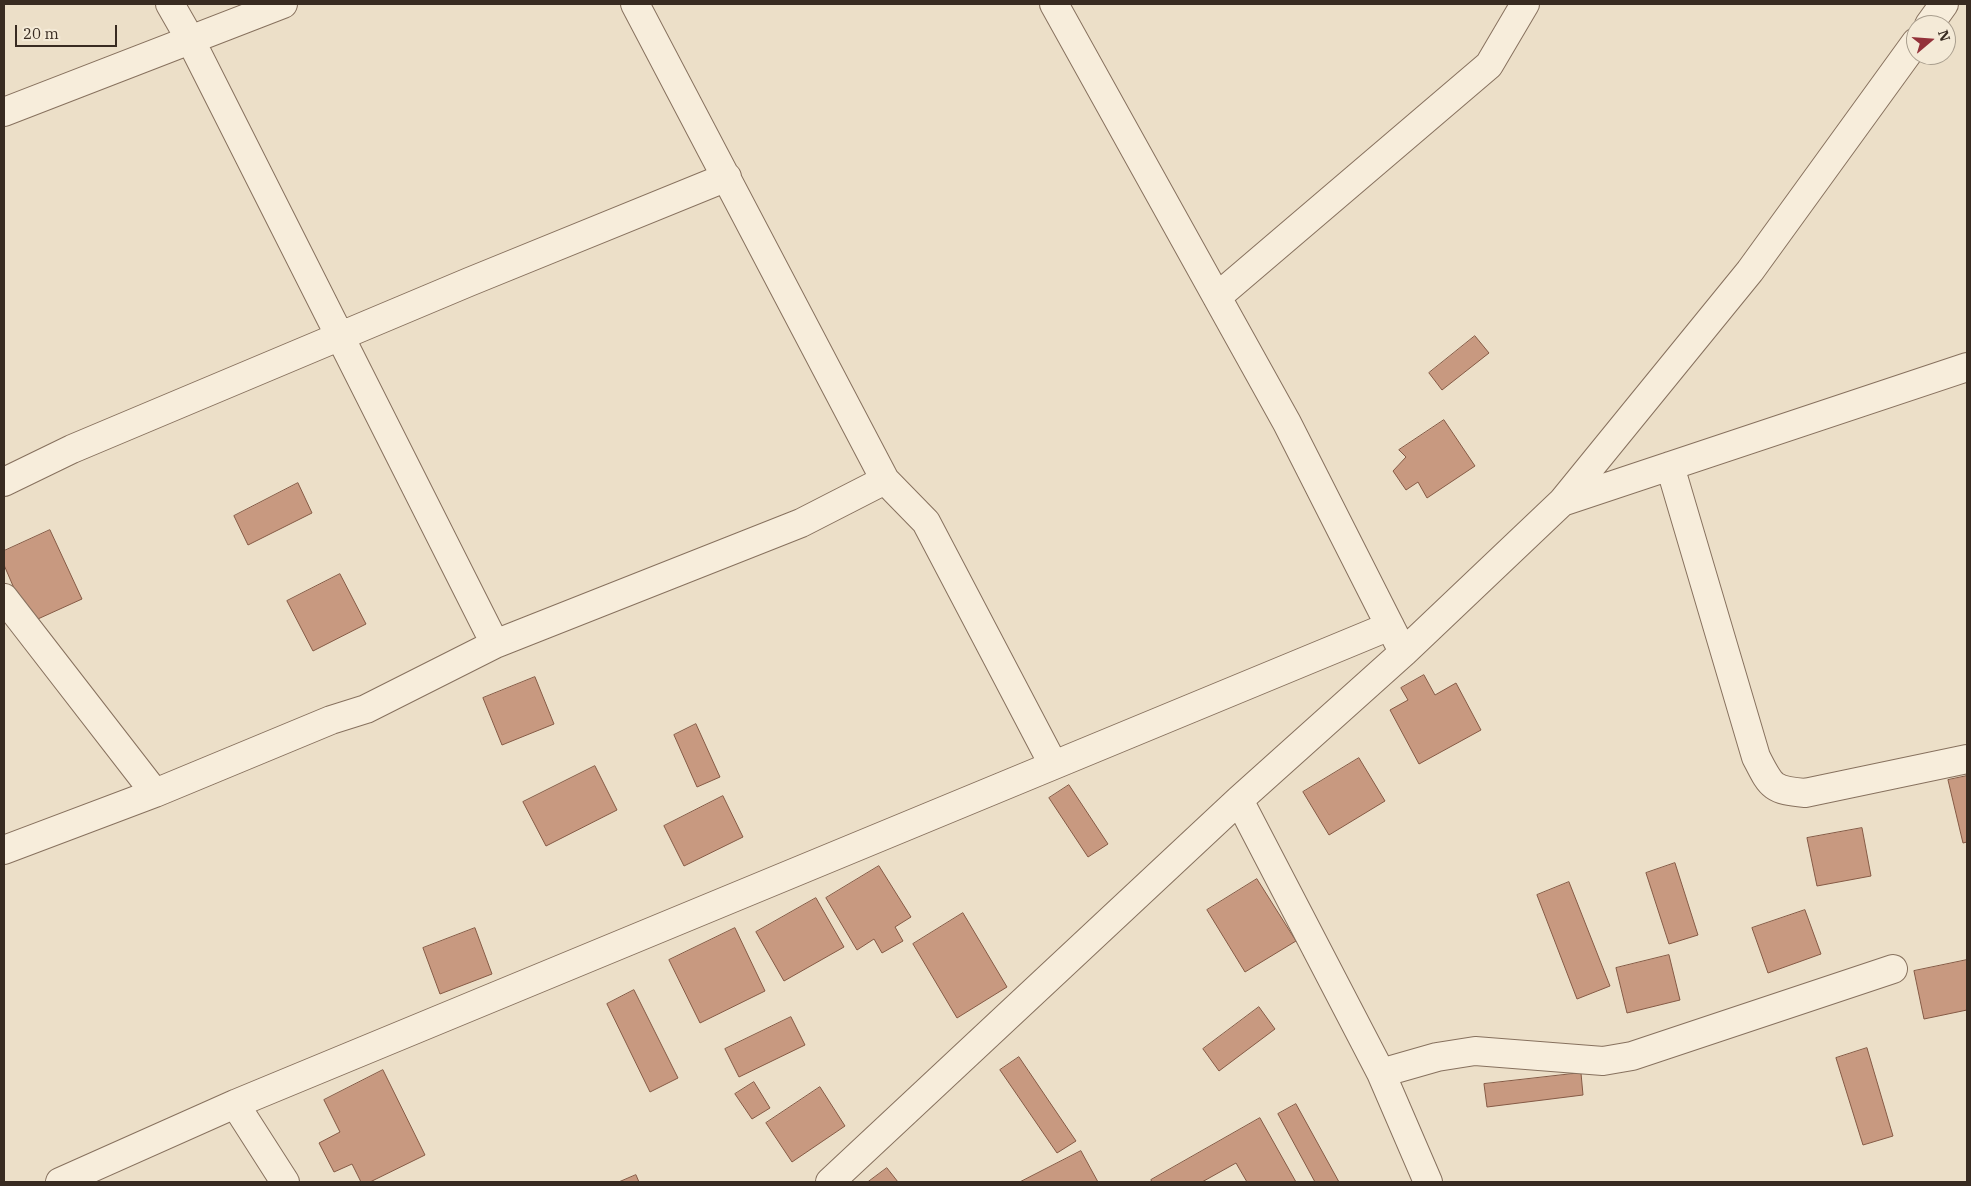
<!DOCTYPE html>
<style>
body{margin:0}
#map{position:relative;width:1971px;height:1186px;overflow:hidden;background:#ecdfc8;font-family:"IBM Plex Serif",serif}
canvas{display:block}
.frame{position:absolute;inset:0;border:5px solid #382b21;pointer-events:none}
.north{position:absolute;left:1906px;top:15px;width:50px;height:50px;box-sizing:border-box;background:#f4ead7;border:1px solid #a99e8e;border-radius:50%;rotate:72deg;font-size:14px;font-weight:700;line-height:20px;text-align:center;color:#382b21}
.north::after{content:'';display:block;margin:auto;width:18px;height:22px;background:#933139;clip-path:polygon(50% 0,100% 100%,50% 72%,0 100%)}
.scale{position:absolute;left:15px;top:25px;width:102px;height:22px;box-sizing:border-box;border:2px solid #382b21;border-top:0;padding-left:6px;font-size:15px;line-height:18px;white-space:nowrap;color:#382b21;-webkit-text-stroke:4px #f4ead7;paint-order:stroke}
</style>
<div id="map">
<canvas width="1971" height="1186"></canvas>
<div class="frame"></div>
<div class="north">N</div>
<div class="scale">20 m</div>
</div>
<script>
const g = document.querySelector('canvas').getContext('2d');
g.lineJoin = 'round';
function fillPath(path, color) { g.fillStyle = color; g.fill(path, 'evenodd'); }
function stroke(path, color, width, dash) { g.strokeStyle = color; g.lineWidth = width; g.lineCap = dash ? 'butt' : 'round'; g.setLineDash(dash || []); g.stroke(path); }
const building = new Path2D(`
 M1475 336 1489 353 1442 390 1429 373Z
 M1444 420 1475 466 1427 498 1418 482 1406 490 1393 471 1406 457 1399 450Z
 M298 483 312 513 248 545 234 516Z
 M50 530 82 599 29 623 4 565V551Z
 M340 574 366 624 313 651 287 601Z
 M1424 675 1435 695 1456 683 1481 730 1419 764 1390 710 1408 700 1401 688Z
 M535 677 554 724 502 745 483 698Z
 M696 724 720 777 697 787 674 735Z
 M1359 758 1385 801 1329 835 1303 792Z
 M595 766 617 810 546 846 523 802Z
 M1967 776V842L1963 843 1948 780Z
 M1069 785 1108 844 1088 857 1049 798Z
 M723 796 743 837 684 866 664 826Z
 M1862 828 1871 876 1817 886 1807 838Z
 M1675 863 1698 935 1669 944 1646 873Z
 M879 866 911 917 895 927 903 941 882 953 874 939 857 950 826 898Z
 M1257 879 1296 941 1245 972 1207 910Z
 M1569 882 1610 986 1577 999 1537 895Z
 M816 898 844 947 784 981 756 932Z
 M1805 910 1821 954 1768 973 1752 928Z
 M963 913 1007 987 957 1018 913 944Z
 M475 928 492 974 440 994 423 948Z
 M735 928 765 991 700 1023 669 960Z
 M1669 955 1680 1000 1627 1013 1616 968Z
 M1967 960V1010L1924 1019 1914 971Z
 M634 990 678 1078 650 1092 607 1004Z
 M1259 1007 1275 1029 1219 1071 1203 1049Z
 M791 1017 805 1045 739 1077 725 1049Z
 M1867 1048 1893 1136 1863 1145 1836 1058Z
 M1019 1057 1076 1141 1057 1153 1000 1070Z
 M383 1070 425 1155 370 1182H361L352 1164 334 1172 319 1143 340 1132 324 1100Z
 M1581 1073 1583 1095 1487 1107 1484 1084Z
 M754 1082 770 1108 752 1119 735 1094Z
 M820 1087 845 1126 792 1162 766 1123Z
 M1296 1104 1339 1182H1315L1278 1114Z
 M1260 1118 1296 1182H1247L1236 1163 1202 1182H1152L1151 1180Z
 M1081 1151 1098 1182H1020Z
 M887 1168 898 1182H868Z
 M636 1175 639 1182H619Z`);
const minor = new Path2D(`
 M170 4 190 39 495 644
 M635 4 885 480 926 522 1053 764
 M1054 4 1287 423 1398 642
 M1929 25 1944 4
 M4 112 283 4
 M1217 297 1489 65 1525 4
 M1670 466 1756 757C1771 786 1771 790 1805 793L1967 759
 M4 482 72 449 469 282 727 177
 M1562 502 1967 367
 M4 598 155 793
 M1239 800 1381 1073 1428 1182
 M4 850 155 793 331 720 366 709 495 644 801 523 885 480
 M1381 1073 1437 1057 1475 1051 1603 1061 1632 1056 1893 969
 M235 1104 285 1182
 M60 1182 235 1104 1390 626
 M830 1182 1239 800 1404 652 1562 502 1750 271 1916 42`);
fillPath(building, '#c89980');
stroke(building, '#855a45', 1);
stroke(minor, '#87715e', 30);
stroke(minor, '#f7eddb', 28);
</script>
